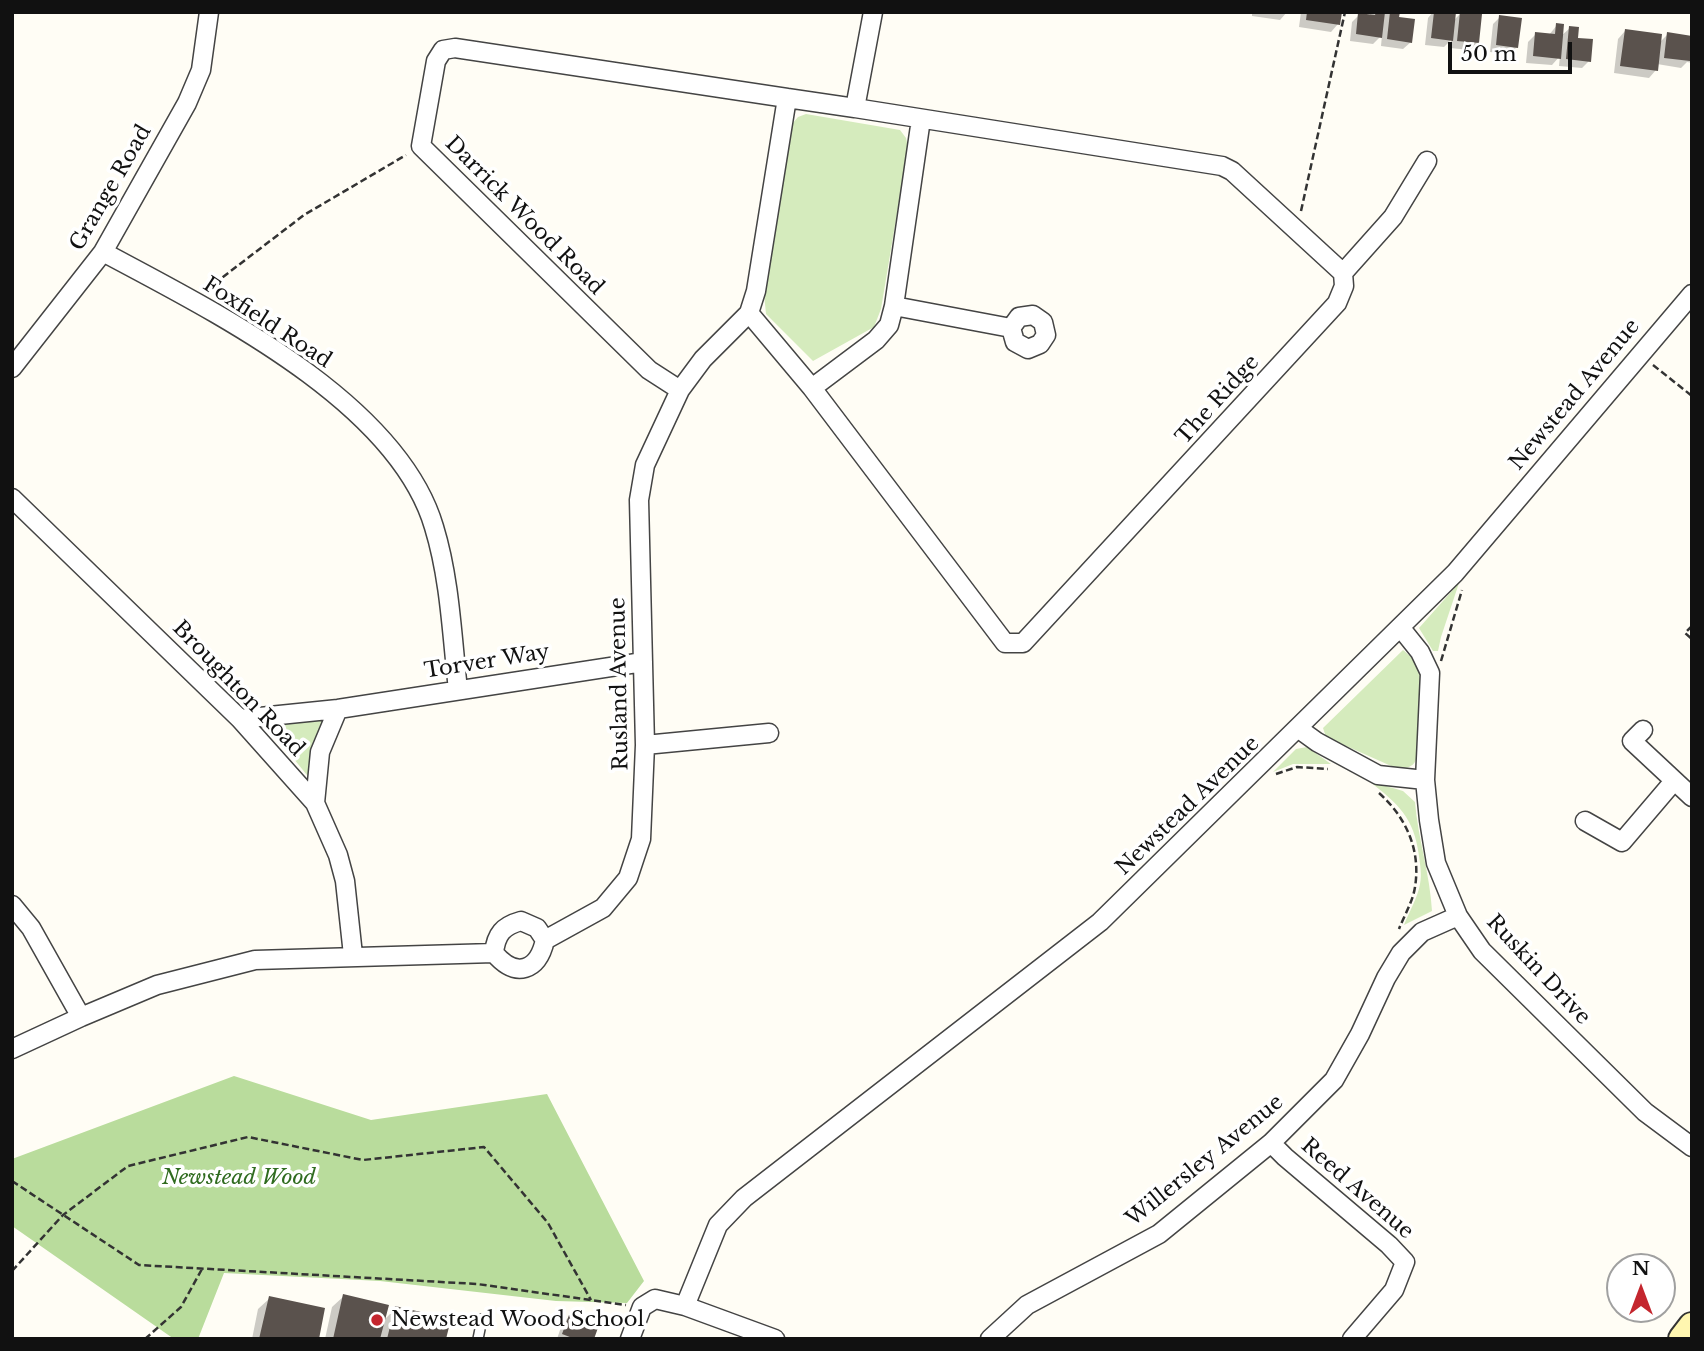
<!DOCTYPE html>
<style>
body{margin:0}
#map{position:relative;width:1704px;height:1351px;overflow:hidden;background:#fffdf5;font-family:"Libre Baskerville",serif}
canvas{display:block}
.frame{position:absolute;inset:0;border:14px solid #111;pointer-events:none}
.north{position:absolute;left:1606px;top:1253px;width:70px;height:70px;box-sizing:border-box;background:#fff;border:2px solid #a0a0a0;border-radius:50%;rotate:0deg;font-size:19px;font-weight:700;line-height:28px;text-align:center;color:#111}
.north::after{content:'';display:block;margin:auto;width:24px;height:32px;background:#c4262e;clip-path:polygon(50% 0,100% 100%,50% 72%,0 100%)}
.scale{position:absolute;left:1448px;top:42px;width:124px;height:32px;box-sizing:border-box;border:4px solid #111;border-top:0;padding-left:9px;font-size:21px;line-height:24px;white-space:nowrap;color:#111;-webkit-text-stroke:5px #fff;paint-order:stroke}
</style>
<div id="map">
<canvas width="1704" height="1351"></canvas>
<div class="frame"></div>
<div class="north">N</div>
<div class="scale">50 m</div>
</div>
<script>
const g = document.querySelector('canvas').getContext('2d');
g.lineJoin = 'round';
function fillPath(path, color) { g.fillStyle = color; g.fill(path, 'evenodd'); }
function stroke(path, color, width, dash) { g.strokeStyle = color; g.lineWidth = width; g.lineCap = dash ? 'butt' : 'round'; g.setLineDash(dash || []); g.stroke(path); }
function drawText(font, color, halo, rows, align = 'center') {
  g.font = font + ' "Libre Baskerville",serif'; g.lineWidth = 7; g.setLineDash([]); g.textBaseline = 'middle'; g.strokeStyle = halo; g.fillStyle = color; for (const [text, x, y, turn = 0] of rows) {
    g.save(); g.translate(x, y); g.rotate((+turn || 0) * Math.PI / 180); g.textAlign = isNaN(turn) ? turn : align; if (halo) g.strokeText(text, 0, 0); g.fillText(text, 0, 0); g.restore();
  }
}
const green = new Path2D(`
 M806 114 900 130 906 138 908 147 881 309 874 327 813 361 766 314 764 293 792 124 798 117Z
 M1459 583 1441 637 1438 651H1433L1419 628Z
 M1403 650C1409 655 1414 659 1418 666 1423 676 1422 750 1416 760 1412 768 1406 768 1398 769L1326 737 1323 728Z
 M325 718 311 780 267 726Z
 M1307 747 1331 764H1293L1273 772 1296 749Z
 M1369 781 1403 791 1415 802C1418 839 1430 874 1432 911L1404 925C1409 912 1418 897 1420 884 1422 875 1420 864 1419 856 1414 817 1398 804 1369 781Z`);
const forest = new Path2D(`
 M234 1076 371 1120 547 1094 644 1281 627 1303 556 1301 380 1281 224 1273 198 1339H174L12 1226V1159Z`);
const shadow = new Path2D(`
 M1252 12H1287L1280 20 1252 16Z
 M1301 12H1340L1338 24 1331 32 1299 27Z
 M1370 12H1383L1382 15 1385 12H1398L1397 18 1411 42 1403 49 1381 46 1382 35 1373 44 1350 41 1352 22 1359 15 1370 16Z
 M1433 12 1455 13 1454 20 1461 13 1477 43 1470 50 1450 48 1451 40 1444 47 1425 45 1428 18Z
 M1500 17 1517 47 1509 54 1490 52 1493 24Z
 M1557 25 1561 36 1570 28 1589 61 1582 68 1559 66 1560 56 1552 65 1526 63 1528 42 1536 34 1549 35Z
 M1625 31 1659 43 1668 34 1692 38V63L1687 62 1681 68 1657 64 1656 70 1649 78 1614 73 1618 39Z
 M344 1296 383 1321 396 1308 445 1339H325L332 1307Z
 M270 1298 317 1339H252L258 1309Z
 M569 1317 592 1339H557L562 1324Z`);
const building = new Path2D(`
 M1307 12H1342L1340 25 1306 20Z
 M1376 12H1385L1382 38 1356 34 1358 13 1375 15Z
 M1390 12H1400L1399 17 1415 19 1412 43 1387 39Z
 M1434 12H1456L1453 41 1431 38Z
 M1460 12 1482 14 1479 43 1457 41Z
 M1499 15 1522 18 1518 48 1496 45Z
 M1556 23 1564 24 1561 59 1533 56 1535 32 1555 34Z
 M1569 26 1579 27 1578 38 1593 39 1591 62 1566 59Z
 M1625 29 1662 34 1658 71 1620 66Z
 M1667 32 1692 36 1690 61 1664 58Z
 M343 1294 389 1305 380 1339H333Z
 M269 1296 325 1308 319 1339H259Z
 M395 1306 451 1319 446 1339H387Z
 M569 1315 599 1325 594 1339H575L562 1334Z`);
const path = new Path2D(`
 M1301 211 1345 12
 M206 290 304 215 406 155
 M1653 365 1692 396
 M1692 626 1685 633 1692 639
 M1441 661 1462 590
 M1276 774 1297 767 1328 769
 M1379 793C1406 817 1421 850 1415 887 1413 901 1404 916 1399 929
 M12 1181 139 1265 477 1284 626 1305
 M12 1271 63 1215 128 1166 248 1137 363 1160 484 1147 548 1223 591 1300
 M145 1339 181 1307 202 1269`);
const lane = new Path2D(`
 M478 1339 482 1319`);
const street = new Path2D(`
 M873 12 855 108 787 98 756 291 749 313 812 388 876 340 889 325 894 306 921 119
 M103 252C211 310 397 401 434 527 450 579 452 636 458 690
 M1343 273 1393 217 1427 161
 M894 306 1011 328 1019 317 1033 315 1043 322 1046 335 1040 344 1028 349 1015 342 1011 328
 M12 368 103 252 187 103 201 70 209 12
 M812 388 1005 643H1023L1337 303 1344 286 1343 273 1232 171 1222 166 855 108
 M680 390 649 370 421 146 436 61 443 50 455 48 787 98
 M12 498 240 719 315 803 338 855 345 881 353 955
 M1400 627 1420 652 1430 673 1425 780 1429 820 1436 863 1458 916 1482 951 1645 1112 1692 1147
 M240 719 338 709 643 662
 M1299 729 1317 742 1378 775 1425 780
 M1643 730 1632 741 1692 797
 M645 745 769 733
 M315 803 320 752 338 709
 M1585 821 1622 842 1674 781
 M12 905 31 928 81 1017
 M521 921 537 928 545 940C538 971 516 979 494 953 496 934 503 926 521 921Z
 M545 940 603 908 628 878 641 839 645 745 639 500 645 465 680 390 703 359 749 313
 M12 1049 81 1017 157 985 255 960 494 953
 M1271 1143 1285 1157 1389 1245 1405 1262 1394 1290 1352 1339
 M685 1306 718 1225 744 1198 1100 922 1455 573 1692 294
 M630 1339 642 1307 655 1299 685 1306 775 1339
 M990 1339 1027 1305 1159 1234 1271 1143 1334 1080 1360 1034 1386 978 1401 953 1422 932 1458 916`);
const secondary = new Path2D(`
 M1682 1339 1692 1326`);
const markers = [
 [377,1320,7,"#c4262e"]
];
const streetNames = [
 ["Grange Road",111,188,-60],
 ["Darrick Wood Road",524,216,45],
 ["Foxfield Road",267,323,33],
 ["Newstead Avenue",1575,395,-50],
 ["The Ridge",1218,400,-48],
 ["Torver Way",487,662,-9],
 ["Rusland Avenue",620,684,-91],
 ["Broughton Road",238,689,46],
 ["Newstead Avenue",1188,806,-44],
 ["Ruskin Drive",1538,970,47],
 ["Willersley Avenue",1205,1161,-39],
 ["Reed Avenue",1357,1189,41]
];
const parkNames = [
 ["Newstead Wood",239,1178]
];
const poiNames = [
 ["Newstead Wood School",391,1320]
];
fillPath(green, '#d5ebbd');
fillPath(forest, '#b9dc9c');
fillPath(shadow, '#0003');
fillPath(building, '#5a524d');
stroke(lane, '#444', 12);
stroke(street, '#444', 21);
stroke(secondary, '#333', 30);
stroke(path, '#333', 2.5, [7, 3.5]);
stroke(lane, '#fff', 9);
stroke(street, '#fff', 18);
stroke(secondary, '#fff6b0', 26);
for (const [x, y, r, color] of markers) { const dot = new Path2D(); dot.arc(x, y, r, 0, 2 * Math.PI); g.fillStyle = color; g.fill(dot); stroke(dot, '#fff', 2.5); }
drawText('21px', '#111', '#fff', streetNames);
drawText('italic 21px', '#2f6b1f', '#fff', parkNames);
drawText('21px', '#111', '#fff', poiNames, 'left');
</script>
